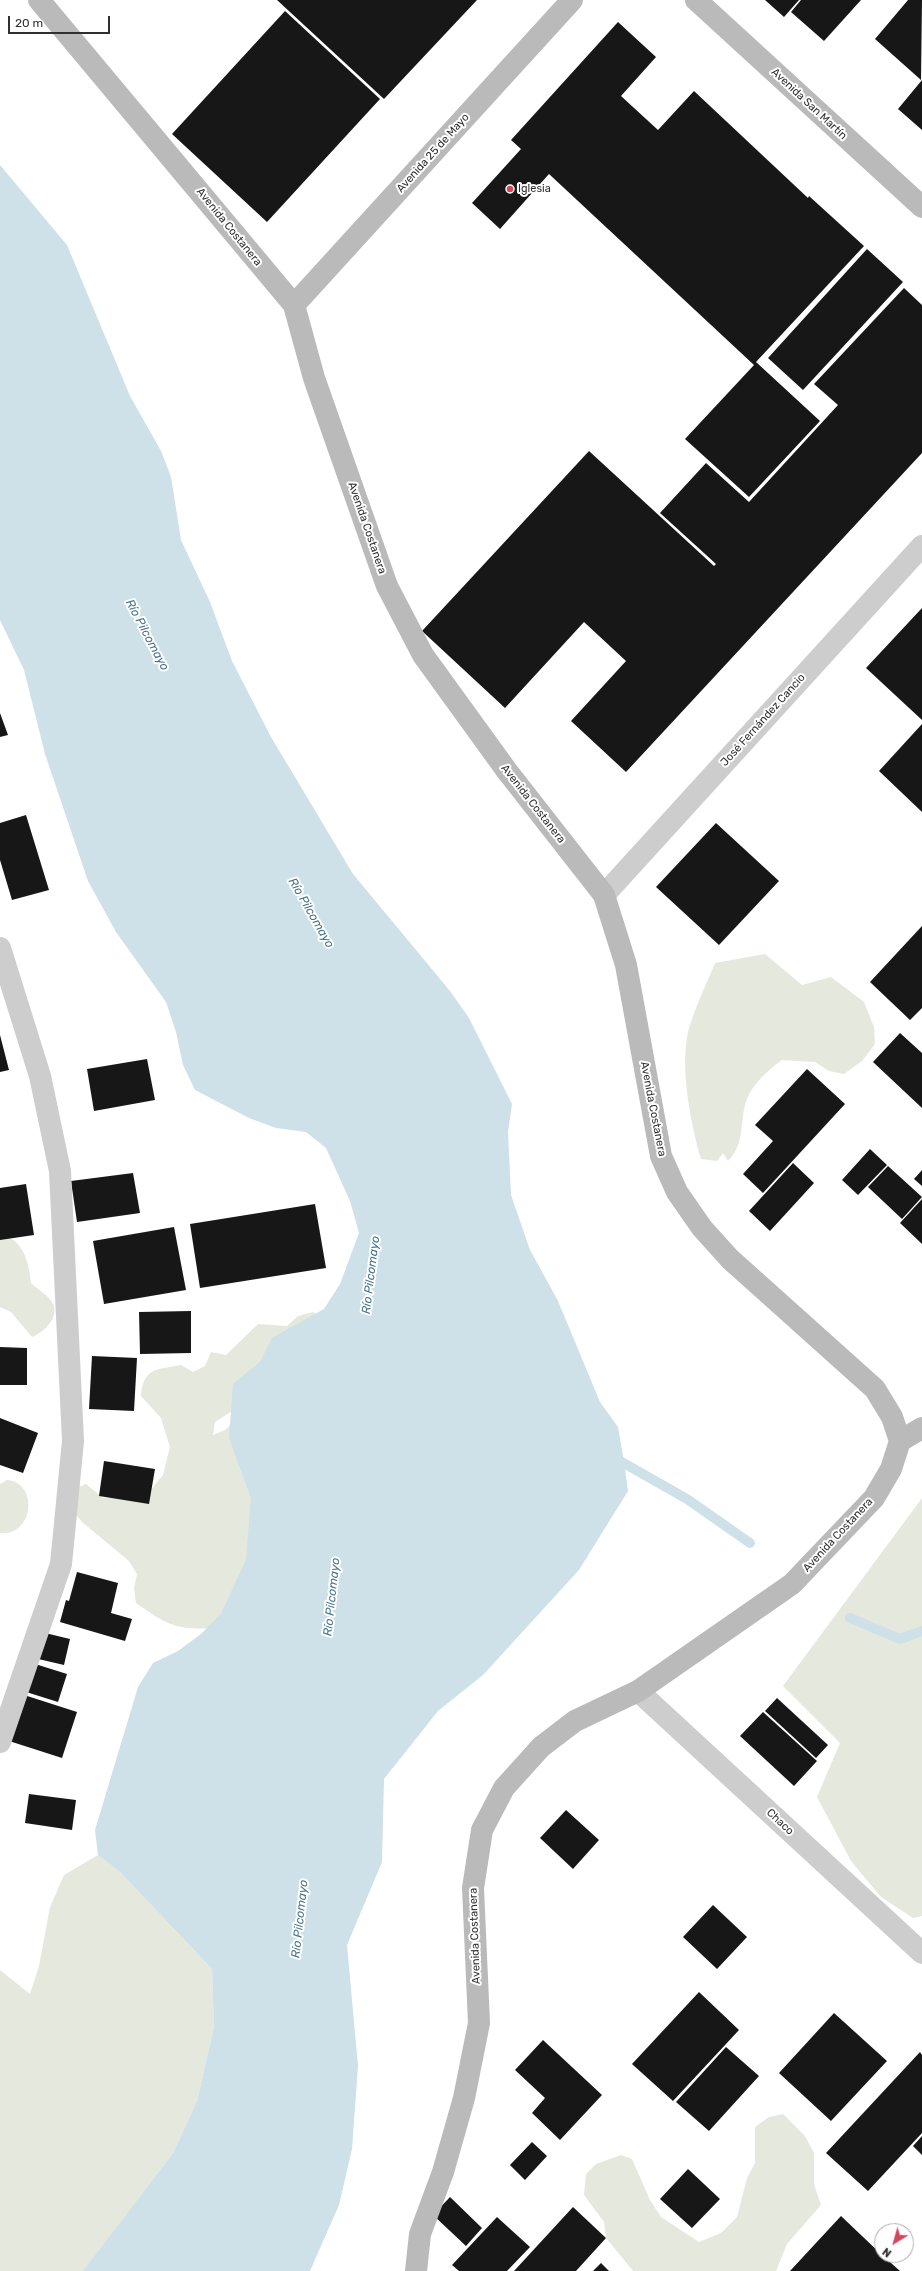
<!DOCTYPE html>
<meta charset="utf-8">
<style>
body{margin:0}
#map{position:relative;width:922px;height:2271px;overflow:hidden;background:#fff;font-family:Rubik,sans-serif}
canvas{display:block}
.north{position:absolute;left:874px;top:2223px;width:40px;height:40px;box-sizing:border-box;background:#fff;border:1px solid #acacac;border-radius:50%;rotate:217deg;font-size:11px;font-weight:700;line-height:16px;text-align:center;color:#303030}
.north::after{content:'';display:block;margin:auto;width:14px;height:18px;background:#d1485c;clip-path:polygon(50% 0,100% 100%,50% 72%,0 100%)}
.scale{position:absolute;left:8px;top:16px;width:102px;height:18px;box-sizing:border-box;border:2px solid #303030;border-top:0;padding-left:5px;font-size:12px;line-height:14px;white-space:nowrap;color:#303030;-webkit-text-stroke:3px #fff;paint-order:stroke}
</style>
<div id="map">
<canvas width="922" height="2271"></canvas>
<div class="north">N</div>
<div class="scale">20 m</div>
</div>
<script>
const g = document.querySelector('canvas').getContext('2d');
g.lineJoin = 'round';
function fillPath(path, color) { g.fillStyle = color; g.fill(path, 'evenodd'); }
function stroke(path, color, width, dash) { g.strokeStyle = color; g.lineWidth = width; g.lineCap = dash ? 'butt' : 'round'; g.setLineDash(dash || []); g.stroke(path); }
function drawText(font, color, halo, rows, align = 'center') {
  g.font = font + ' Rubik,sans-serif'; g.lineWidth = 4; g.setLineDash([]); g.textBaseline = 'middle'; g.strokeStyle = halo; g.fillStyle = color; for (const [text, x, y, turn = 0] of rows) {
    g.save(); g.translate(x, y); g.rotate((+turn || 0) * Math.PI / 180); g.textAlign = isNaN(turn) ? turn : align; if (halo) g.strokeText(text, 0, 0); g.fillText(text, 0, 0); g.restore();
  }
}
const green = new Path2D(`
 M765 954 802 985 831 977 864 1002 874 1027 875 1044 862 1061 844 1074 829 1071 815 1062 782 1060C767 1071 750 1086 745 1105 740 1125 744 1145 728 1161L723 1153 717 1161 701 1159C691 1125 681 1073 687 1038 690 1018 707 983 715 963Z
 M0 1235C24 1238 29 1264 31 1283 37 1289 48 1295 52 1302 61 1317 44 1332 32 1337L11 1312 0 1307Z
 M313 1312 326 1319 240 1406 215 1422 213 1435 225 1430 236 1420 298 1455 221 1628C179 1630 171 1628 136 1603L134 1588 137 1574 129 1561 82 1522 67 1503 74 1489 86 1484 103 1498 145 1497 163 1475 170 1447 161 1418 141 1396C143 1367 157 1370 181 1365L193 1372 205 1366 211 1352 226 1355 258 1324 287 1326 298 1316Z
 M7 1480C39 1482 34 1537 0 1533V1484Z
 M922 1498V1916L913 1918 881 1897 851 1861 817 1797 840 1743 783 1686Z
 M98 1855 120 1872 212 1969 214 2027 197 2101 173 2153 87 2266 83 2271H0V1970L30 1994 39 1966 50 1907 64 1875Z
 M783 2114 805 2136 814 2153V2184L821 2205 787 2244 776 2271H633L606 2238 604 2222 584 2195 586 2174 596 2164 621 2155 632 2159 650 2200 661 2217 699 2242 721 2233 737 2217 747 2178 755 2163V2127L769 2117Z`);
const water = new Path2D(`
 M0 165 67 245 130 396 161 451 171 477 181 540 210 602 232 661 271 737 353 874 450 991 469 1018 512 1104 508 1132 511 1195 530 1250 558 1301 600 1402 618 1427 624 1462 628 1491 579 1570 483 1675 438 1711 384 1779 382 1862 347 1945 358 2066 352 2149 339 2205 310 2271H83L173 2153 197 2101 214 2027 212 1969 120 1872 98 1855 95 1830 138 1687 153 1663 178 1651 201 1634 221 1614 246 1560 251 1498 229 1438 233 1384 260 1362 272 1338 324 1309 340 1284 359 1233 350 1201 326 1148 306 1132 276 1128 249 1118 195 1090 183 1065 176 1032 166 1002 116 932 88 881 45 754 24 670 0 620Z`);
const stream = new Path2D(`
 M613 1457 687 1499 750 1543
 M850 1618 900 1639 922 1631`);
const building = new Path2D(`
 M277 0H477L384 99Z
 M765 0H799L784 17Z
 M801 0H861L824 41 791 12Z
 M908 0H922L921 80 875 39Z
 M285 11 380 99 267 222 172 134Z
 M618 22 656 57 621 96 658 130 694 91 808 198 809 196 864 246 756 362 820 421 749 497 685 439 754 365 549 174 500 229 472 203 521 149 511 140Z
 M922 80V130L898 109Z
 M867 249 903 282 803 390 768 358Z
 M904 288 922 305V453L626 772 571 721 626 661 584 622 505 708 422 631 589 451 714 566 716 564 660 513 706 463 749 502 838 405 814 384Z
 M922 608V720L866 668Z
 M0 713 8 735 0 737Z
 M922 724V812L879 771Z
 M26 815 49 890 12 900 0 860V823Z
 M716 823 779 881 719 945 656 887Z
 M922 926V1008L910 1020 870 982Z
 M900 1033 922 1053V1108L873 1062Z
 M0 1035 9 1070 0 1072Z
 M147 1059 155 1100 94 1111 87 1069Z
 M807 1069 845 1104 763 1193 743 1174 773 1141 755 1125Z
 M870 1149 887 1165 858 1195 842 1180Z
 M793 1163 814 1183 770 1231 749 1211Z
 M888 1166 922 1197 902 1219 868 1187Z
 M922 1170V1186L914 1179Z
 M133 1173 140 1213 77 1222 71 1181Z
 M26 1184 34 1235 0 1240V1188Z
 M922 1199V1244L900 1223Z
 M315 1204 326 1268 200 1288 190 1224Z
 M174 1227 186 1290 104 1304 93 1241Z
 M191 1311V1353L140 1354 139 1312Z
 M0 1347 27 1348V1385H0Z
 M92 1356 137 1358 134 1411 89 1409Z
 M0 1418 38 1433 23 1473 0 1465Z
 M104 1461 155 1469 149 1504 99 1496Z
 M77 1572 118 1583 111 1613 132 1619 125 1641 60 1622 66 1600 69 1601Z
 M41 1632 70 1639 64 1665 34 1658Z
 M32 1663 67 1674 58 1702 23 1691Z
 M21 1694 77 1712 62 1758 6 1740Z
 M777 1698 828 1745 816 1758 765 1711Z
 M763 1712 817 1761 794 1786 740 1736Z
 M29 1794 76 1800 72 1830 25 1823Z
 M566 1810 599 1840 573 1869 540 1838Z
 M713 1905 747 1937 717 1969 683 1937Z
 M699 1992 739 2030 673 2101 632 2064Z
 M834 2013 887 2061 831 2121 779 2073Z
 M543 2040 602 2095 560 2140 532 2113 545 2098 515 2070Z
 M726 2047 759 2076 709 2131 676 2102Z
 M920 2052 922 2055V2133L868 2191 826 2153Z
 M922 2136V2155L913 2146Z
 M532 2142 547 2156 525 2180 510 2165Z
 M688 2169 720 2199 692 2228 660 2199Z
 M450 2197 482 2228 466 2246 433 2215Z
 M573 2207 606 2238 576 2271H514Z
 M841 2216 882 2255 900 2271H790Z
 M497 2217 530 2247 507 2271H459L452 2265Z
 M601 2263 609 2271H593Z`);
const street = new Path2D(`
 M604 895 922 546
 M0 948 40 1076 60 1171 73 1441 61 1564 0 1742
 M638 1691 922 1953`);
const secondary = new Path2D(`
 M39 0 294 305 314 378 387 586 423 655 507 771 604 895 626 965 661 1156 677 1192 702 1228 730 1259 875 1389 892 1417 900 1441 891 1469 874 1498 792 1584 638 1691 575 1721 541 1747 504 1788 482 1830 473 1888 479 2023 464 2098 443 2172 420 2234 416 2271
 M696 0 922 207
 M294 305 572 0
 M900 1441 922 1428`);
const markers = [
 [510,189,4,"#d1485c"]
];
const streetNames = [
 ["Avenida San Martín",809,104,43],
 ["Avenida 25 de Mayo",433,153,-48],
 ["Avenida Costanera",229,227,51],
 ["Avenida Costanera",367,528,71],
 ["José Fernández Cancio",763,720,-48],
 ["Avenida Costanera",533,804,52],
 ["Avenida Costanera",653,1109,79],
 ["Avenida Costanera",838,1535,-47],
 ["Chaco",780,1822,43],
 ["Avenida Costanera",475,1936,-92]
];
const poiNames = [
 ["Iglesia",518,189]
];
const waterNames = [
 ["Río Pilcomayo",147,635,62],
 ["Río Pilcomayo",311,913,60],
 ["Río Pilcomayo",371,1275,-83],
 ["Río Pilcomayo",332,1597,-84],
 ["Río Pilcomayo",300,1919,-84]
];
fillPath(green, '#e4e8dd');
fillPath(water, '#cee0e8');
stroke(stream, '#cee0e8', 10);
fillPath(building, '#171717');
stroke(street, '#cdcdcd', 22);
stroke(secondary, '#bababa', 22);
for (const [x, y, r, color] of markers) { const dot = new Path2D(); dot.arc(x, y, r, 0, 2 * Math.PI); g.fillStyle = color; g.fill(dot); stroke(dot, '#fff', 1.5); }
drawText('11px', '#303030', '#fff', streetNames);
drawText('11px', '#303030', '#fff', poiNames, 'left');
drawText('italic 12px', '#477489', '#fff', waterNames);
</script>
